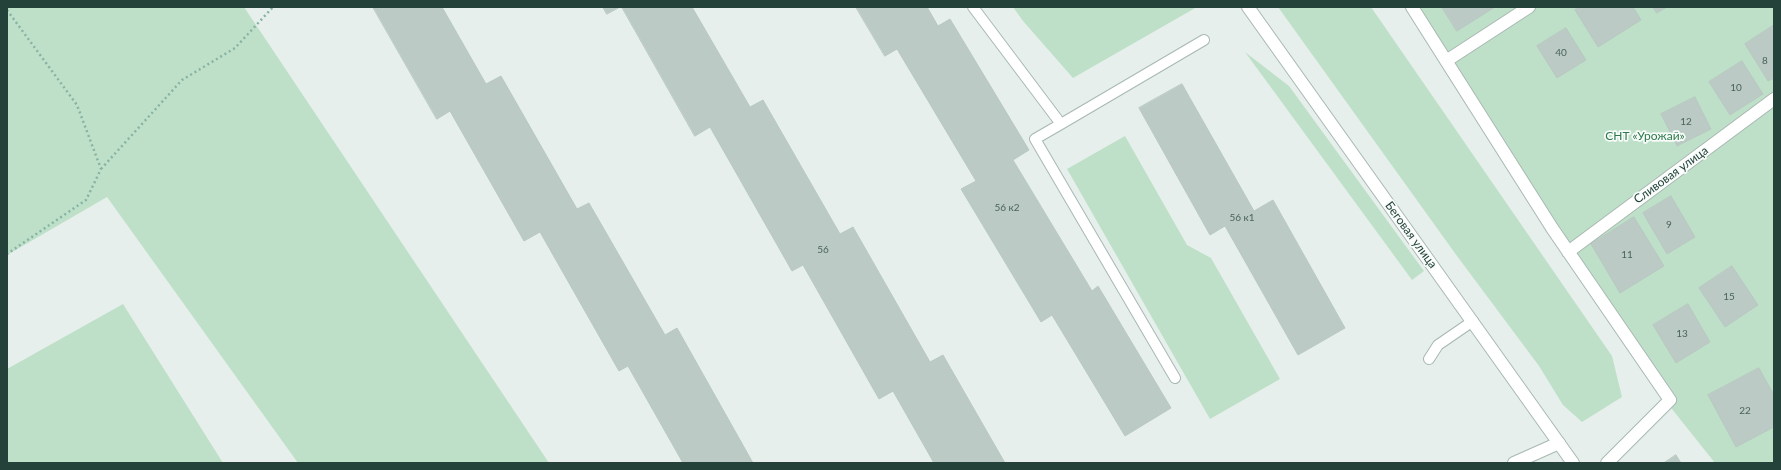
<!DOCTYPE html>
<meta charset="utf-8">
<style>
body{margin:0}
#map{position:relative;width:1781px;height:470px;overflow:hidden;background:#e6efeb;font-family:Lato,sans-serif}
canvas{display:block}
.frame{position:absolute;inset:0;border:8px solid #24423a;pointer-events:none}
</style>
<div id="map">
<canvas width="1781" height="470"></canvas>
<div class="frame"></div>
</div>
<script>
const g = document.querySelector('canvas').getContext('2d');
g.lineJoin = 'round';
function fillPath(path, color) { g.fillStyle = color; g.fill(path, 'evenodd'); }
function stroke(path, color, width, dash) { g.strokeStyle = color; g.lineWidth = width; g.lineCap = dash ? 'butt' : 'round'; g.setLineDash(dash || []); g.stroke(path); }
function drawText(font, color, halo, rows, align = 'center') {
  g.font = font + ' Lato,sans-serif'; g.lineWidth = 3.5; g.setLineDash([]); g.textBaseline = 'middle'; g.strokeStyle = halo; g.fillStyle = color; for (const [text, x, y, turn = 0] of rows) {
    g.save(); g.translate(x, y); g.rotate((+turn || 0) * Math.PI / 180); g.textAlign = isNaN(turn) ? turn : align; if (halo) g.strokeText(text, 0, 0); g.fillText(text, 0, 0); g.restore();
  }
}
const green = new Path2D(`
 M7 7H244L549 463H298L107 197 7 255Z
 M1013 7H1197L1073 78 1023 21Z
 M1278 7H1371L1612 356 1622 397 1582 422 1563 405 1539 366 1457 256Z
 M1405 7H1774V463H1715L1668 404Z
 M1245 52 1289 86 1424 271 1412 280Z
 M1125 136 1187 245 1211 258 1280 379 1210 419 1067 169Z
 M123 304 223 463H7V369Z`);
const building = new Path2D(`
 M373 7H442L486 84 501 76 577 209 589 203 665 335 677 328 753 463H683L628 366 619 371 540 232 524 241 450 111 437 119Z
 M603 7H620L607 14Z
 M622 7H692L750 107 763 100 840 234 853 227 930 362 943 355 1005 463H934L893 391 879 399 803 265 792 271 710 127 695 136Z
 M856 7H927L938 26 950 19 1029 150 1013 160 1092 291 1098 286 1171 408 1125 436 1052 315 1041 322 961 189 976 181 897 49 885 56Z
 M1442 7H1495L1457 31Z
 M1580 7H1633L1641 20 1598 47 1575 10Z
 M1653 7H1667L1657 13Z
 M1774 25V78L1768 81 1745 44Z
 M1566 28 1586 60 1557 78 1537 46Z
 M1742 61 1763 94 1730 115 1709 82Z
 M1182 84 1254 211 1273 200 1345 328 1298 355 1225 226 1210 235 1139 108Z
 M1695 97 1711 129 1677 146 1661 114Z
 M1671 196 1695 237 1667 254 1643 213Z
 M1634 217 1664 266 1620 293 1591 244Z
 M1732 266 1758 305 1725 327 1699 288Z
 M1688 304 1710 342 1676 363 1653 325Z
 M1759 368 1774 395V427L1736 447 1708 395Z
 M1676 455 1681 463H1664Z`);
const path = new Path2D(`
 M7 10 77 105 101 169 86 200 7 254
 M101 169 182 80 235 48 273 7`);
const service = new Path2D(`
 M973 7 1061 124 1204 40
 M1061 124 1035 139 1175 378
 M1429 359 1438 345 1473 321`);
const minor = new Path2D(`
 M1412 7 1552 228 1670 400 1607 463
 M1446 61 1529 7
 M1568 252 1774 99
 M1514 463 1559 443`);
const tertiary = new Path2D(`
 M1248 7 1573 463`);
const numberNames = [
 ["40",1561,53],
 ["8",1765,61],
 ["10",1736,88],
 ["12",1686,122],
 ["56 к2",1007,208],
 ["56 к1",1242,218],
 ["9",1669,225],
 ["56",823,250],
 ["11",1627,255],
 ["15",1729,297],
 ["13",1682,334],
 ["22",1745,411]
];
const parkNames = [
 ["СНТ «Урожай»",1645,136]
];
const streetNames = [
 ["Сливовая улица",1671,175,-36],
 ["Беговая улица",1411,235,54]
];
fillPath(green, '#bfe0c8');
fillPath(building, '#bbcac4');
stroke(building, '#b8c9c2', 1);
stroke(service, '#a8b8b2', 12);
stroke(minor, '#a8b8b2', 14);
stroke(tertiary, '#a8b8b2', 14);
stroke(path, '#86b3a5', 2.5, [2, 3]);
stroke(service, '#fff', 10);
stroke(minor, '#fff', 12);
stroke(tertiary, '#fff', 12);
drawText('10px', '#4a645c', null, numberNames);
drawText('12px', '#2d7a4b', '#f7fbf9', parkNames);
drawText('12px', '#24423a', '#f7fbf9', streetNames);
</script>
